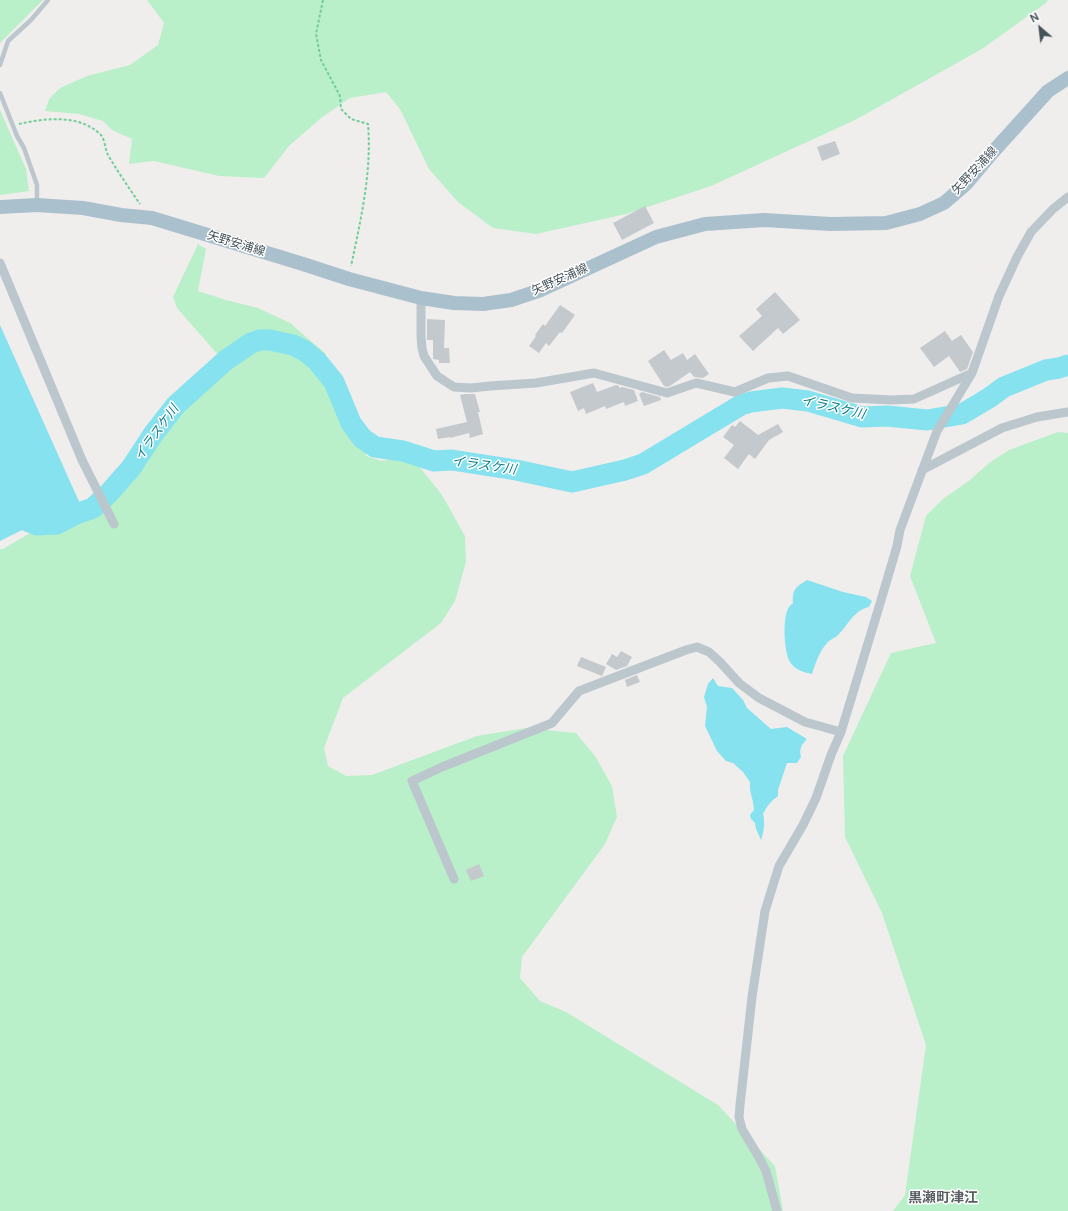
<!DOCTYPE html>
<meta charset="utf-8">
<style>
body{margin:0}
#map{position:relative;width:1068px;height:1211px;overflow:hidden;background:#f0eded;font-family:"DM Sans",sans-serif}
canvas{display:block}
.north{position:absolute;left:1020px;top:8px;width:40px;height:40px;-webkit-text-stroke:3px #fff;paint-order:stroke;rotate:332deg;font-size:11px;font-weight:700;line-height:16px;text-align:center;color:#45535b}
.north::after{content:'';display:block;margin:auto;width:14px;height:18px;background:#45535b;clip-path:polygon(50% 0,100% 100%,50% 72%,0 100%)}
</style>
<div id="map">
<canvas width="1068" height="1211"></canvas>
<div class="north">N</div>
</div>
<script>
const g = document.querySelector('canvas').getContext('2d');
g.lineJoin = 'round';
function fillPath(path, color) { g.fillStyle = color; g.fill(path, 'evenodd'); }
function stroke(path, color, width, dash) { g.strokeStyle = color; g.lineWidth = width; g.lineCap = dash ? 'butt' : 'round'; g.setLineDash(dash || []); g.stroke(path); }
function drawText(font, color, halo, rows, align = 'center') {
  g.font = font + ' "DM Sans","Noto Sans JP",sans-serif'; g.lineWidth = 3; g.setLineDash([]); g.textBaseline = 'middle'; g.strokeStyle = halo; g.fillStyle = color; for (const [text, x, y, turn = 0] of rows) {
    g.save(); g.translate(x, y); g.rotate((+turn || 0) * Math.PI / 180); g.textAlign = isNaN(turn) ? turn : align; if (halo) g.strokeText(text, 0, 0); g.fillText(text, 0, 0); g.restore();
  }
}
const green = new Path2D(`
 M0 0H43L0 43Z
 M147 0H1048L1046 3 982 49 855 120 711 186 626 214 536 234 493 228 458 202 429 169 400 109 386 92 350 98 321 118 289 146 264 178 219 176 154 161 129 164 132 139 112 130 103 121 79 114 45 111 49 99 60 88 87 76 130 65 158 45 164 23Z
 M0 110 26 169 29 191 0 195Z
 M198 244 206 249 198 291 226 300 258 308 290 323 325 353 362 430 366 456 382 461 401 457 414 460 442 495 465 536 466 562 455 601 441 623 343 698 324 748 328 766 346 776 372 775 477 736 526 728 576 733 595 756 612 786 617 817 605 844 522 957 520 978 540 1001 566 1012 718 1105 775 1166 783 1211H0V549H3L35 530 65 524 89 514 114 493 133 471 153 442 196 391 226 364 177 308 173 297Z
 M1058 432 1068 433V1211H893L905 1195 926 1045 882 913 845 837 843 756 891 653 936 643 910 576 926 516 943 499 970 480 989 463 1009 450Z`);
const water = new Path2D(`
 M0 325 81 506 57 517 42 520 0 541Z
 M807 580 843 592 866 597 872 601 869 607C853 611 849 624 839 634 836 638 830 639 827 643 819 652 815 664 812 674 803 672 795 670 790 662 784 652 782 617 789 607 790 605 792 604 793 603 792 589 796 587 807 580Z
 M713 678 718 686 732 688 743 700 747 708 771 729 787 727 807 739C801 745 799 749 801 757L797 763H787L778 790V796C771 801 767 806 763 814 765 821 764 833 761 840L756 829 755 823 751 819 750 815 754 810 753 802 750 790V782L743 772 733 763 726 761 717 751 705 726 707 707 704 697 708 684Z`);
const river = new Path2D(`
 M0 504 5 509 22 519 37 525 57 524 76 514 93 508 109 493 131 468 154 433 176 405 226 360 251 343 260 340H270L293 345 305 351 317 361 334 382 351 423 362 438 375 447 403 451 434 461 452 460 516 470 572 482 625 470 643 464 741 405 751 402 782 398 808 401 862 417 887 416 927 420 962 414 989 398 1004 387 1046 370 1059 368 1068 365`);
const building = new Path2D(`
 M835 141 840 154 822 161 817 147Z
 M645 206 654 223 622 240 613 223Z
 M775 292 800 320 783 334 778 328 753 351 739 336 762 316 756 309Z
 M560 305 575 315 562 333 560 332 549 346 546 343 539 353 529 346 536 336 535 335 543 324 545 326Z
 M427 319 445 320 444 348H449L450 363H439V360L433 359V340H427Z
 M945 331 952 341 961 335 973 352 967 369 960 372 949 356 934 367 920 348Z
 M664 350 671 360 683 353 687 360 695 354 709 374 703 378 694 377 690 372 670 386 667 387 664 386 648 361Z
 M593 383 597 392 616 385 619 386V388L622 387 634 390 638 401 625 406 624 402 606 409 605 406 586 414 584 408 578 411 570 392Z
 M642 392 660 397 661 400 644 406 639 394Z
 M465 394H475L480 412H478L483 434 470 438 469 433 450 438V437L438 439 436 429 467 422 460 395Z
 M740 421 758 435 778 424 783 432 769 440 755 459 749 454 738 469 724 458 734 445 723 437 732 425 735 427Z
 M621 651 632 657 627 666 616 670 606 664 612 654 617 657Z
 M581 657 606 667 602 676 577 666Z
 M637 675 640 682 627 687 625 680Z
 M479 864 484 876 471 881 466 870Z`);
const path = new Path2D(`
 M323 0 316 34 321 60 340 96 341 109 351 119 368 124C372 171 361 219 351 266
 M19 124C45 118 80 114 101 135 105 140 105 149 108 155 118 172 129 188 140 204`);
const lane = new Path2D(`
 M0 65 8 41 31 20 48 0
 M0 93 17 136 24 148 37 185V204`);
const street = new Path2D(`
 M0 263 82 460 114 524
 M421 298V336L422 348 424 356 437 376 454 387 471 388 490 386 536 383 594 373 667 393 696 383 735 392 768 378 788 376 852 398 891 400 914 399 972 373
 M922 470 1002 428 1037 417 1068 412
 M454 879 412 781 442 767 552 723 579 691 686 650 697 647 709 652 720 662 739 683 759 698 805 722 841 732
 M777 1211 766 1171 757 1154 742 1129 739 1117 740 1105 752 997 765 911 779 866 803 825 816 798 831 755 841 732 879 607 897 546 900 530 937 431 972 373 999 296 1017 257 1031 232 1053 209 1068 197`);
const primary = new Path2D(`
 M0 207 37 205 83 208 121 215 152 218 303 264 349 279 421 298 454 303 483 304 511 300 541 290 656 237 705 224 764 220 831 224 886 223 920 214 944 203 966 184 992 153 1048 91 1068 78`);
const streetNames = [
 ["矢野安浦線",975,171,-47],
 ["矢野安浦線",236,244,17],
 ["矢野安浦線",560,280,-24]
];
const waterNames = [
 ["イラスケ川",833,408,13],
 ["イラスケ川",157,433,-54],
 ["イラスケ川",484,466,8]
];
const quarterNames = [
 ["黒瀬町津江",943,1198]
];
fillPath(green, '#b9f0c9');
fillPath(water, '#85e2ee');
stroke(river, '#85e2ee', 21);
fillPath(building, '#c4c9cd');
stroke(path, '#70cf97', 2, [3, 2]);
stroke(lane, '#bbc6cd', 4.5);
stroke(street, '#bbc6cd', 9);
stroke(primary, '#abc0cd', 14);
drawText('12px', '#45535b', '#fff', streetNames);
drawText('italic 13px', '#0a7d8c', '#fff', waterNames);
drawText('bold 14px', '#595e62', '#fff', quarterNames);
</script>
